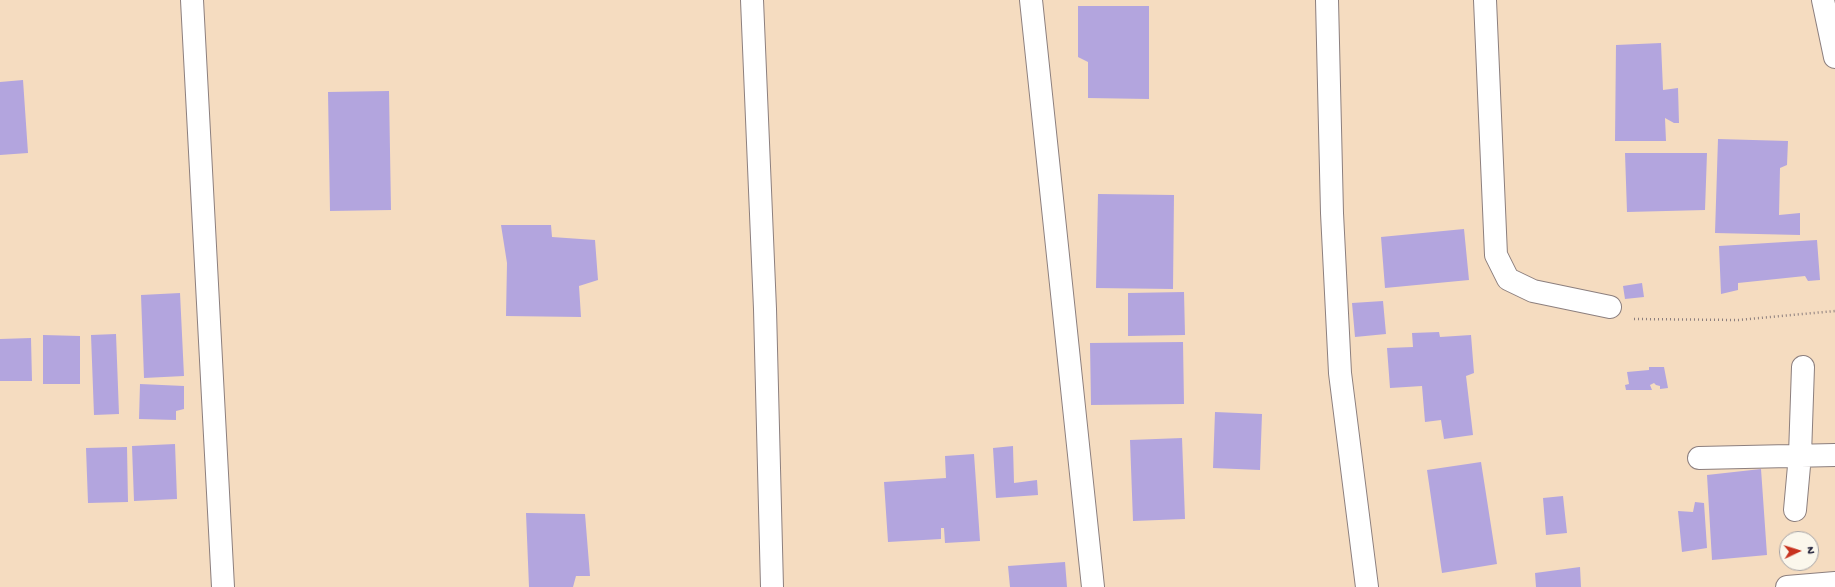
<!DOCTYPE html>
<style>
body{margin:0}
#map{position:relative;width:1835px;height:587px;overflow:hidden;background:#f5dcc0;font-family:"Gochi Hand",sans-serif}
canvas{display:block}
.north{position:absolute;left:1779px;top:531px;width:40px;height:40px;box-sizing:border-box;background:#fbf7ec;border:1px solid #a4a2a5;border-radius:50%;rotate:86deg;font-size:11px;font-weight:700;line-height:16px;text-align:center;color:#22223b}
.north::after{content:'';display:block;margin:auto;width:14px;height:18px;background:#c8321e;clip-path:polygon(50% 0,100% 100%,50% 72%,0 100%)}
</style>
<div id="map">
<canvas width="1835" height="587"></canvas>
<div class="north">N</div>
</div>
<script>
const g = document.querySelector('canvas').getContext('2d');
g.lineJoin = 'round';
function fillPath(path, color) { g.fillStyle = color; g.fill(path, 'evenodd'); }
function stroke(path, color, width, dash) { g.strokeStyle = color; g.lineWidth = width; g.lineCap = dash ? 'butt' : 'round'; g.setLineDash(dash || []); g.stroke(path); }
const building = new Path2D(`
 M1078 6H1149V99L1088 98V62L1078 57Z
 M1661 43 1663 90 1678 88 1679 123H1674L1665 118 1666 141H1615L1616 45Z
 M23 80 28 153 0 155V82Z
 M389 91 391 210 330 211 328 92Z
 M1718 139 1788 141 1787 165 1780 168 1779 215 1800 213V235L1715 233Z
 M1625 153H1707L1705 210 1627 212Z
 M1098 194 1174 195 1173 289 1096 288Z
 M501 225H551L552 237 595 240 598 280 579 286 581 317 506 316 507 263Z
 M1464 229 1469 280 1385 288 1381 237Z
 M1817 240 1820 280 1808 281 1805 276 1738 283V290L1721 294 1719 246Z
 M1642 283 1644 297 1625 299 1623 286Z
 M1184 292 1185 335 1128 336V293Z
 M180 293 184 376 144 378 141 295Z
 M1383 301 1386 334 1355 337 1352 303Z
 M1439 332 1440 337 1471 335 1474 373 1466 376 1473 435 1444 439 1441 420 1425 422 1422 386 1390 388 1387 348 1413 347 1412 333Z
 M116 334 119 414 94 415 91 335Z
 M43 335 80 336V384H43Z
 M31 338 32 381H0V339Z
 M1183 342 1184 404 1091 405 1090 343Z
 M1649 367H1664L1668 388 1660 389V386L1656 385 1654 383 1650 385 1652 390H1626L1625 385 1629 384 1627 372 1649 370Z
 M140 384 184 386V409L176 411V420L139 419Z
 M1215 412 1262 414 1260 470 1213 468Z
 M1182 438 1185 519 1133 521 1130 440Z
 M175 444 177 499 134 501 132 446Z
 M1013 446 1014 483 1037 480 1038 495 996 498 993 448Z
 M127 447 128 502 88 503 86 448Z
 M974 454 980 541 945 543 944 528H941V539L888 542 884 482 946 478 945 456Z
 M1481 462 1497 564 1442 573 1427 470Z
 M1761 469 1767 555 1712 560 1707 475Z
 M1563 496 1567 533 1546 535 1543 498Z
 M1695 502 1704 503 1707 548 1682 552 1678 511 1693 512Z
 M526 513 585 514 590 576H576L573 587H529Z
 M1065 562 1067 587H1010L1008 566Z
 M1580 567 1581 587H1536L1535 573Z`);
const path = new Path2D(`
 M1634 319 1738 320 1835 311`);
const minor = new Path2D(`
 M192 0 223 587
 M752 0 765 309 772 587
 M1031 0 1093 587
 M1327 0 1332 213 1340 373 1367 587
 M1485 0 1496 255 1508 279 1533 291 1610 307
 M1823 0 1835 57
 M1699 458 1835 455
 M1795 510 1800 455 1803 367
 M1787 587 1835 583`);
fillPath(building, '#b3a5de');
stroke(minor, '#8c7f7e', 24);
stroke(path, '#8c7f7e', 2.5, [1, 3]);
stroke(minor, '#fff', 22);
</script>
